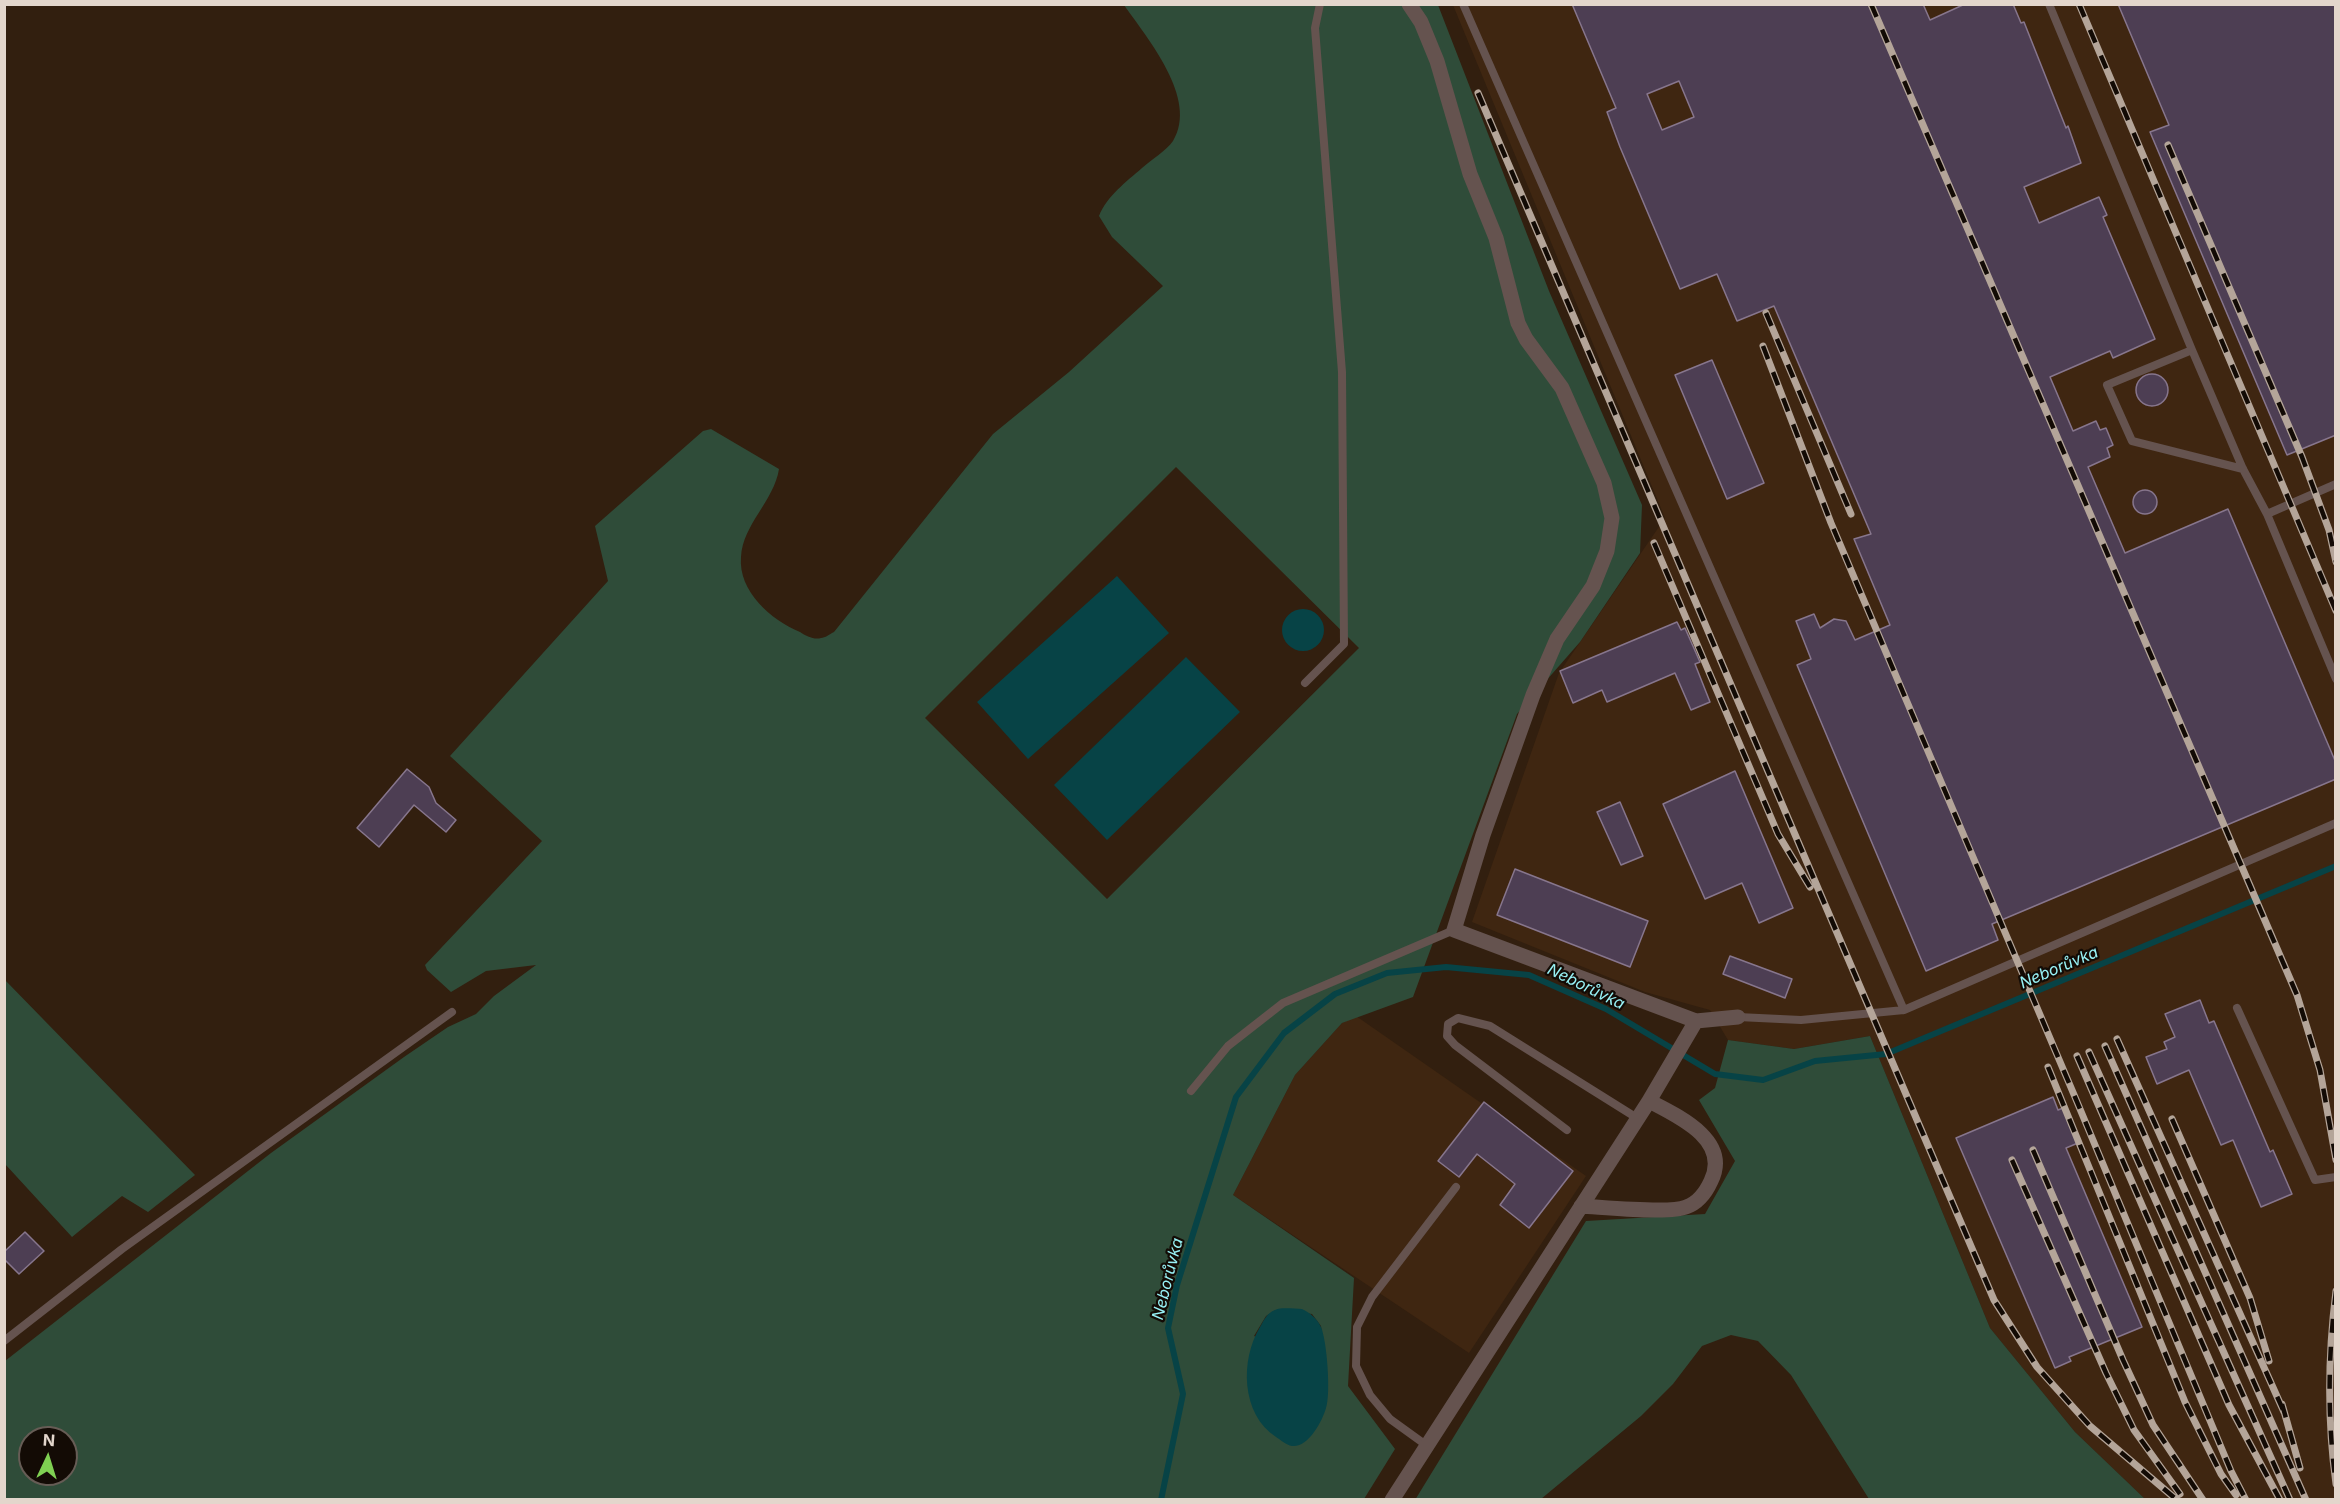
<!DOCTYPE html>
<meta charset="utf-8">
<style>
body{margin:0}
#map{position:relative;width:2340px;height:1504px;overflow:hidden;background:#321f0f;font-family:Inter,sans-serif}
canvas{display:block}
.frame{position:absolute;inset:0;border:6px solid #e3d6cc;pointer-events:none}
.north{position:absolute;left:18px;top:1426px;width:60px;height:60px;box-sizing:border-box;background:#130b05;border:2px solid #665c55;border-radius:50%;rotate:4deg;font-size:16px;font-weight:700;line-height:24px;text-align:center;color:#e3d6cc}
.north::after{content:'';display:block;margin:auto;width:21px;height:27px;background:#7fd052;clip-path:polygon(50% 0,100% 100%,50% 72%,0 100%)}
</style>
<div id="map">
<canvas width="2340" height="1504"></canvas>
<div class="frame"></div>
<div class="north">N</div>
</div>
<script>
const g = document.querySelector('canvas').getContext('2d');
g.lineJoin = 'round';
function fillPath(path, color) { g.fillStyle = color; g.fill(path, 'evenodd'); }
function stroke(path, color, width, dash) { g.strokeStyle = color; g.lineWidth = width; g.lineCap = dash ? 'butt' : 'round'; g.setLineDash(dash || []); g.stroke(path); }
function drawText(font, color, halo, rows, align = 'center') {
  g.font = font + ' Inter,sans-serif'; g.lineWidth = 4.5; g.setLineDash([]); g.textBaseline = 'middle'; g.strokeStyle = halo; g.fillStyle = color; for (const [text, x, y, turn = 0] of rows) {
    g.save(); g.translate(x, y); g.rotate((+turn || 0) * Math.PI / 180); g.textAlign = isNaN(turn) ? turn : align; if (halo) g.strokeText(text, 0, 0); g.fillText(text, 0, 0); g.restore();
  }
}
const built = new Path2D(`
 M1453 5H2335V1499H2145L2075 1432 1990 1328 1870 1036 1794 1049 1728 1040 1710 1010 1645 992 1472 922 1559 673 1665 518Z
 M1356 1016 1586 1176 1469 1353 1233 1195 1295 1075 1342 1023Z`);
const green = new Path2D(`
 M1124 5H1438L1549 291 1642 505 1640 553 1580 642 1517 714 1413 997 1342 1023 1295 1075 1233 1195 1354 1278 1348 1386 1395 1449 1364 1499 5 1500V1361L271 1153 404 1057 448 1027 476 1014 494 996 536 965 486 971 451 992 427 970 425 965 542 841 450 756 608 581 595 526 703 431 711 429 779 469C774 501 743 524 741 557 738 591 771 620 800 632 806 636 814 640 821 638 825 638 830 634 834 632L993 434 1069 372 1163 286 1112 237 1099 216C1107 196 1126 182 1142 168 1151 160 1166 151 1173 141 1199 99 1147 38 1124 5ZM1176 467 1359 648 1107 899 925 718ZM1276 1310 1312 1314 1321 1326 1325 1363 1254 1336 1266 1316ZM30 1438H66V1474H30Z
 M5 980 195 1175 148 1212 122 1196 72 1237 5 1164Z
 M1870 1036 1990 1328 2075 1432 2145 1499H1869L1791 1375 1758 1341 1731 1335 1702 1346 1673 1384 1641 1416 1541 1499 1415 1500 1586 1221 1705 1214 1735 1161 1699 1100 1715 1088 1728 1040 1794 1049Z`);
const water = new Path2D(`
 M1117 576 1169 633 1028 759 977 702Z
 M1282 630a21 21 0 1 1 42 0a21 21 0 1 1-42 0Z
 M1186 657 1240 712 1107 840 1054 785Z
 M1302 1309C1310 1313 1317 1318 1321 1327 1327 1341 1331 1394 1326 1408 1322 1422 1308 1448 1292 1446 1286 1445 1281 1440 1276 1437 1241 1414 1240 1360 1260 1327 1264 1320 1267 1313 1275 1310 1282 1307 1294 1309 1302 1309Z`);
const stream = new Path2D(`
 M1161 1500 1183 1394 1168 1328 1177 1285 1236 1097 1284 1033 1335 994 1387 973 1446 967 1529 975 1606 1009 1715 1074 1763 1080 1815 1061 1886 1054 2336 866`);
const building = new Path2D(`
 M1572 4H1923L1930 20 1965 4H2013L2021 23 2024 22 2066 128 2068 126 2081 163 2024 187 2039 223 2099 197 2107 215 2103 217 2155 339 2113 358 2110 351 2050 377 2073 431 2096 421 2100 430 2106 428 2113 445 2107 448 2110 457 2088 467 2125 553 2228 509 2336 763V779L1992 924 1998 940 1926 971 1797 665 1811 659 1796 621 1814 614 1820 628 1834 619 1846 621 1855 640 1890 625 1854 539 1871 534 1774 306 1737 321 1717 274 1680 289 1620 147 1607 112 1616 108ZM1679 81 1694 117 1662 130 1647 94Z
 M2118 4H2336V435L2287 455 2150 132 2169 125Z
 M1712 360 1764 483 1727 499 1675 375Z
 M2136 390a16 16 0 1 1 32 0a16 16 0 1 1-32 0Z
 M2133 502a12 12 0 1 1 24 0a12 12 0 1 1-24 0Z
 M1677 622 1681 630 1685 628 1700 662 1695 664 1710 702 1691 710 1675 673 1607 702 1602 690 1573 703 1560 671Z
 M407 769 429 787 436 803 456 820 446 832 414 805 379 847 357 828Z
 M1735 771 1793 908 1759 923 1742 883 1705 899 1663 804Z
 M1620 802 1643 856 1621 865 1597 812Z
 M1515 869 1648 921 1630 967 1497 915Z
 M1730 956 1792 979 1785 998 1723 974Z
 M2200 1000 2209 1023 2214 1021 2270 1152 2273 1150 2292 1194 2261 1207 2233 1140 2221 1145 2189 1070 2157 1084 2146 1057 2167 1049 2164 1042 2175 1037 2165 1014Z
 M2053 1097 2058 1110 2063 1108 2078 1143 2066 1148 2142 1327 2069 1357 2071 1361 2055 1368 1956 1138Z
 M1484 1102 1573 1171 1529 1228 1500 1205 1515 1184 1477 1154 1459 1177 1438 1161Z
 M25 1232 44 1251 19 1274 4 1259V1252Z`);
const service = new Path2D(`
 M1463 4 1904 1010
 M2049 4 2192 350 2243 469 2267 514 2336 679
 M2192 350 2107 385 2132 441 2243 469
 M2267 514 2336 484
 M1305 683 1344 644 1342 372 1315 28 1320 4
 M2237 1008 2315 1180 2336 1177
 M1738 1017 1801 1020 1904 1010 2336 823
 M1191 1091 1228 1046 1283 1003 1454 930
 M1567 1130 1455 1045 1447 1036 1448 1024 1458 1018 1490 1026 1637 1118
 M4 1341 122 1249 452 1012
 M1426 1445 1390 1419 1370 1395 1356 1366 1357 1327 1372 1297 1456 1187`);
const minor = new Path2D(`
 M1409 4 1421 22 1437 61 1470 174 1496 238 1518 323 1526 339 1562 388 1604 483 1612 518 1607 551 1593 586 1557 639 1533 695 1483 835 1454 930 1696 1021
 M1581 1206C1602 1207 1670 1214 1686 1207 1698 1203 1706 1192 1711 1181 1731 1140 1678 1116 1649 1101
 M1392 1500 1649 1101 1696 1021 1738 1017`);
const rail = new Path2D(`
 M1871 4 2297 995 2320 1070 2336 1160
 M2079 4 2336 611
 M1478 93 1994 1300 2037 1367 2090 1426 2177 1500
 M2168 145 2302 457 2329 530 2336 562
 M1766 313 1851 514
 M1763 346 1831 523 2075 1097 2231 1471 2246 1500
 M1654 543 1778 834 1810 887
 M2117 1039 2284 1412
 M2105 1046 2306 1500
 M2089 1052 2290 1500
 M2077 1056 2229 1405 2280 1500
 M2048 1067 2185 1402 2221 1474 2236 1495
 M2172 1119 2250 1298 2269 1361
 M2033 1150 2123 1360 2153 1425 2203 1500
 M2012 1160 2106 1373 2134 1430 2180 1494
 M2336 1291C2328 1355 2327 1419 2336 1484
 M2282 1404 2300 1468`);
const waterNames = [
 ["Neborůvka",2059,968,-23],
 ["Neborůvka",1586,987,26],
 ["Neborůvka",1168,1279,-76]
];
fillPath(built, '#3f2611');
fillPath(green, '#2f4c39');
fillPath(water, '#074346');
stroke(stream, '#074346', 6);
fillPath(building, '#4d3e53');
stroke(building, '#87768d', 1.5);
stroke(service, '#65534f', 8);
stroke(minor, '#65534f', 15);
stroke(rail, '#b4a599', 7);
stroke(rail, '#130b05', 4.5, [14]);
drawText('italic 16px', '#98f2f6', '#130b05', waterNames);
</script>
